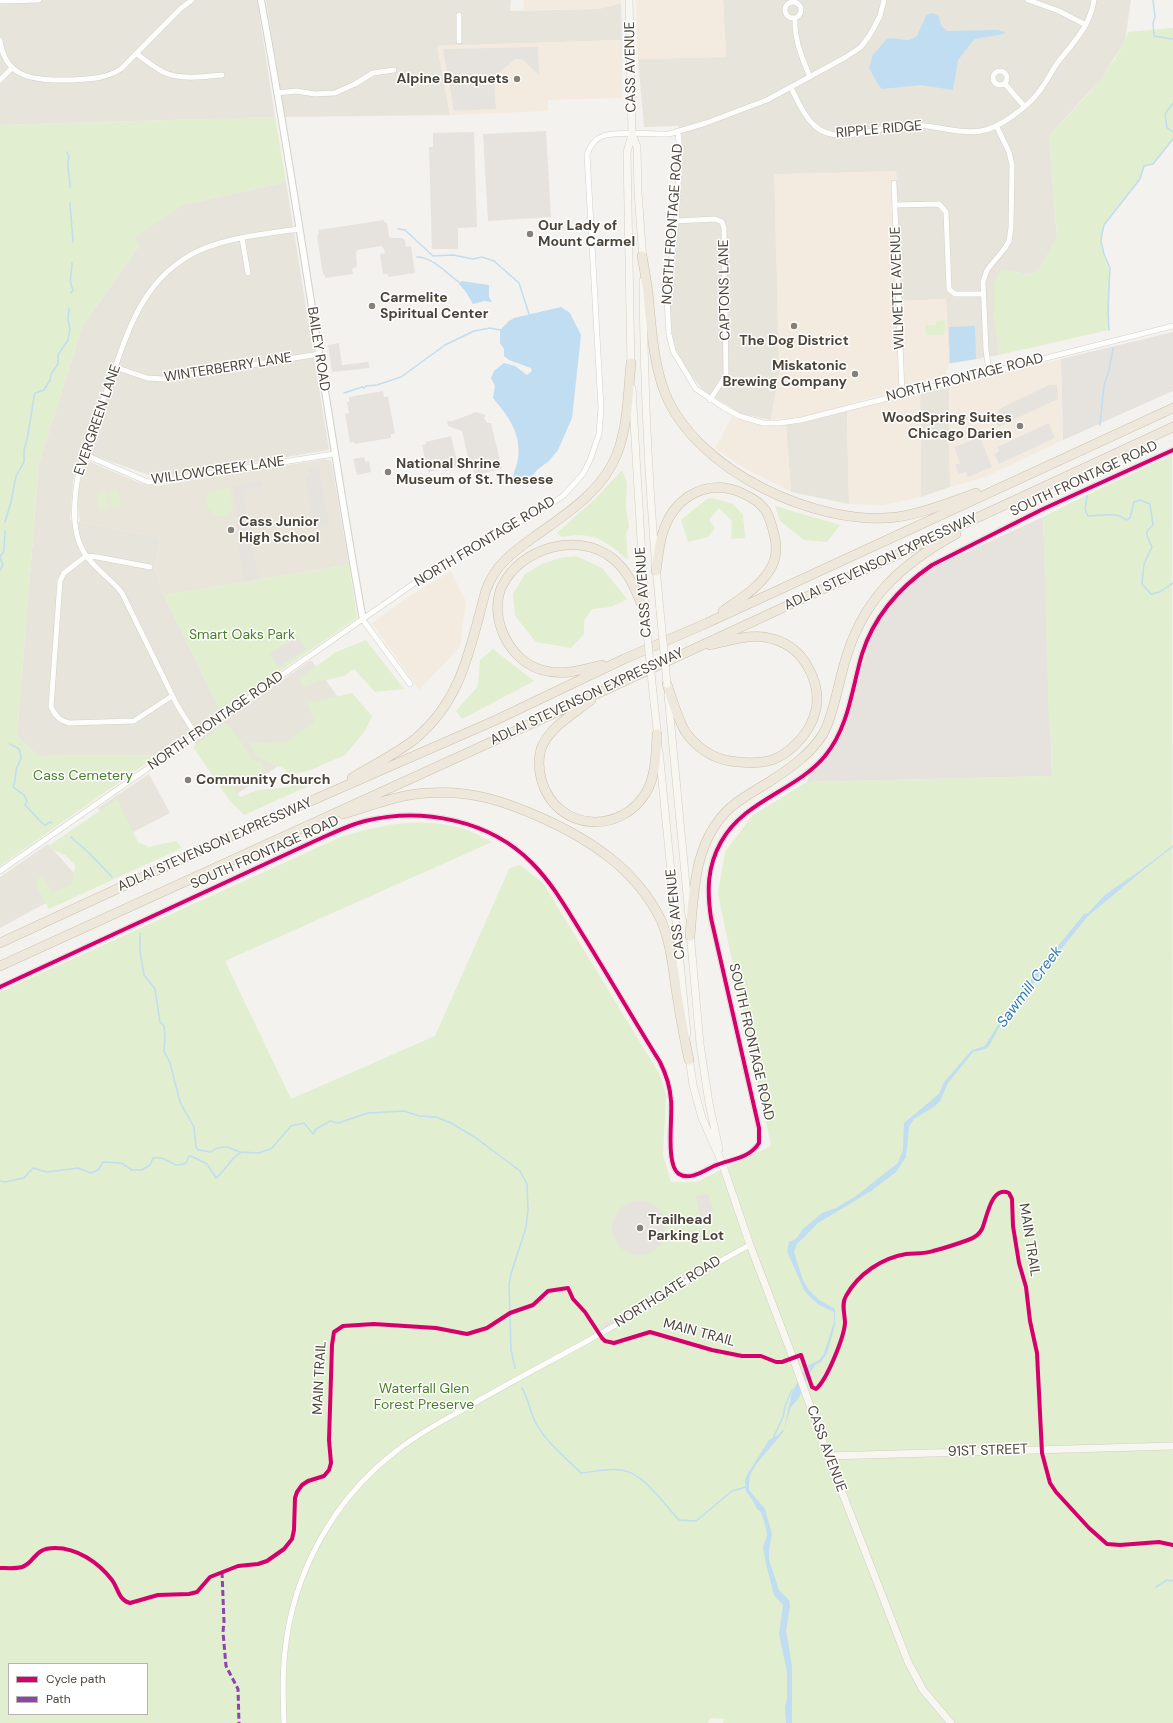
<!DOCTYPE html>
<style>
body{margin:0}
#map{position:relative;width:1173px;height:1723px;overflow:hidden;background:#f4f2ee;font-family:"DM Sans",sans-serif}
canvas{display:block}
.legend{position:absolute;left:8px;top:1663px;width:140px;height:52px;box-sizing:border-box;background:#fff;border:1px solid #b7b4b0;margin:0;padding:5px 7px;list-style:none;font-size:12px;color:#4b4439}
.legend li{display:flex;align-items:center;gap:8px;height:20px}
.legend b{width:20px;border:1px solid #b7b4b0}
</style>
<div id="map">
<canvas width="1173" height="1723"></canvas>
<ul class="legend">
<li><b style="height:5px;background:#d6006c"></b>Cycle path</li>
<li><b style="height:5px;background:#8e44ad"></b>Path</li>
</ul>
</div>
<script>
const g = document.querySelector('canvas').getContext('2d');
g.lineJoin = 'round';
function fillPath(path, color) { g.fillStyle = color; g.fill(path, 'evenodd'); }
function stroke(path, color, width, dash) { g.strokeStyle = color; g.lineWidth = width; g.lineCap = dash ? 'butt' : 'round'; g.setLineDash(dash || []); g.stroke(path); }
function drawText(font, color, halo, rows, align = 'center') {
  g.font = font + ' "DM Sans",sans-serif'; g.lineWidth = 3; g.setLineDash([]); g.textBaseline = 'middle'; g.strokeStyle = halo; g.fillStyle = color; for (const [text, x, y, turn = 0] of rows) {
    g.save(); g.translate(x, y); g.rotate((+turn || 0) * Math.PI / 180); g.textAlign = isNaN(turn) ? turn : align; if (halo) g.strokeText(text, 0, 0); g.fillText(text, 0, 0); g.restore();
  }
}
const residential = new Path2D(`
 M0 0H257L275 117 0 125Z
 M266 0H511L510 11 598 9 621 3 622 40 438 46 450 115 285 117Z
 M723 0H1131L1125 41 1102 78 1049 136 1057 238 1038 271 1026 275 1010 270 994 281V315L999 355 949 364 946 299 902 301 896 171 779 373 771 420 739 413 702 389 686 369 676 350 671 331 669 308 679 213 682 135 678 126 644 127 638 59 726 57Z
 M286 182 329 450 157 478 81 451 73 481 70 520 160 538 155 568 164 595 221 712 158 755 38 756 17 736 39 463 83 325 139 246 134 238 157 221 183 205Z
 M949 387 950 487 921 497 920 394Z
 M847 411 849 504 791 492 786 425 802 423Z
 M311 660 352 716 231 798 194 742Z
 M149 774 170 813 116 841 98 808Z
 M48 844 83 883 0 928V877Z`);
const commercial = new Path2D(`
 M524 0H621V3L598 9 523 10Z
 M636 0H723L726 57 638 59Z
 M622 40V98L548 100V111L450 115 437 46Z
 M896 171 902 301 946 299 949 364 945 376 830 410 802 417 771 420 779 373 774 174Z
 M1061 359 1063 440 983 478 950 487 949 387Z
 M920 394 921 497 883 505 849 504 847 411Z
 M732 417 758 425H786L791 492 744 468 715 448Z
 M451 571 466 601 460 647 419 690 372 623 408 597Z`);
const industrial = new Path2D(`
 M1173 332V391L1063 440 1061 359Z
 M1043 517 1052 776 807 782 810 772 824 761 835 745 848 716 866 653 876 625 897 597 918 578 938 565Z`);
const education = new Path2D(`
 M325 459 331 461 332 465 349 565 164 595 155 568 160 538 80 522 77 500 78 489 84 465 88 461 140 483 157 486Z`);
const green = new Path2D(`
 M1173 28V139L1153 164 1144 166 1140 179 1104 225 1101 241 1110 274 1109 330 999 355 994 315V281L1002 270H1010L1026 275 1038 271 1057 237 1049 136C1076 107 1115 70 1128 32Z
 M275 117 286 182 183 205 134 238 139 246 83 325 39 463 17 736 38 756 158 755 0 866V125Z
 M945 320V332L942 335H926L925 325H936V321Z
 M1172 455 1173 1723H722L725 1719 711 1718 707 1723H0V992L341 837C380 825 417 817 458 827 470 830 481 837 492 842L225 961 291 1099 435 1036 509 869 515 866 520 865 543 883 660 1075 666 1096 663 1155 671 1182H696L771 1146 718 894 725 852 753 815 807 782 1052 776 1051 734 1049 732 1043 517 1097 490ZM9 1664H147V1714H9Z
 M622 470 627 483 626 507 629 527 626 534 628 560C605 540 593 531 562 537L557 533 596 498Z
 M229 487 233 509 225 516H214L206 504 207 493Z
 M118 489 121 508 112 509 109 490Z
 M106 490 108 510 99 511 97 492Z
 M712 498 733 504 743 515 745 538 731 539 732 521 719 508 709 520 715 528 708 537 688 542 681 520 707 499Z
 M775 506 840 525 827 542 804 540 780 521Z
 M576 556 602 568 627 599 611 607 592 609 584 621V634L571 648 536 642 515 616 513 594 525 574 544 563 560 558Z
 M349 565 357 618 221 712 164 595Z
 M366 640 404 689 375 692 354 669 344 676 316 682 303 687 300 678 336 652Z
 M493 649 534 681 462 719 456 711 478 686 480 660Z
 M352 693 372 716 365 731 345 755 308 771 285 776 286 769 269 763 254 755 250 743 287 741 314 722 308 703Z
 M226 722 247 750 252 760 261 762 265 769 245 784 233 787 240 797 258 790 288 787 320 777 324 779 244 815 229 800 193 747Z
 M117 799 138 842 149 847 176 841 182 848 49 909 35 884 41 875 53 893 72 883 75 865 65 855 47 847Z`);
const parking = new Path2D(`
 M538 47 539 75 522 59H515L494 77 496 109 454 111 443 49Z
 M546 131 551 217 488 221 483 134Z
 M474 132 477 227 458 228V249H432L429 147H433V133Z
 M384 220 385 223H387L389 236 391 238H402L405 240 406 247 411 246 415 273 388 277V274H383L380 254 385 253 384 249 382 246 357 250 356 253 357 267 352 269 353 274 325 278V275H323L317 236 319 234 318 230Z
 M339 343 342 365 368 362 370 368 332 372 328 345Z
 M1049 385H1057L1058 399 998 427 996 422 999 409Z
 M383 391 384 397H388L395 434H391V438L355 444 354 442 350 443 345 414 349 413 347 402H349V397Z
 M476 412 486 415 484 418 487 423H491L502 469 475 475 471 462H469L462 431 448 426 447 421H453Z
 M1049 423 1055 438 999 464 994 454 999 451 997 447Z
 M451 436 458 465 428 472 422 445 426 444V442Z
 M980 437 992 467 968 477 966 472 959 474 955 465 960 463 954 447Z
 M364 457 365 462 369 461 371 472 357 475 353 459Z
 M319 467 329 526 313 529 305 477 310 476 309 468Z
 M262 481V487L243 490 258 579 244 582 236 531 240 530 232 486Z
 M297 636 306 649 279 667 270 654Z
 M708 1194 712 1205 713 1221 701 1224 696 1196Z
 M612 1228a27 27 0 1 1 54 0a27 27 0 1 1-54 0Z
 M700 1265 703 1268 666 1293 664 1289Z
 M657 1294 659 1297 603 1330 600 1326Z`);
const water = new Path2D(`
 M931 13 938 15 942 27 947 31 997 30 1005 32 1004 34 975 39 971 43 958 60 953 90 921 85 882 89 878 84 869 68 873 55 887 39C900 36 905 45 917 36L926 16Z
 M462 281 489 285V297L492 302 484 301 473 304 466 292 459 284Z
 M561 307 570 313 581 335 572 418 558 450 549 461 537 470 533 475 518 482 513 477C514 471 517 465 518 459 522 434 508 416 493 398L495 386 491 378 494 371 504 363 515 366 527 375 532 371 531 368 509 360 504 356V349L500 343V330L509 321 514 318Z
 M975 326 976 359 950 363 949 327Z
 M1154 861 1088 916 1002 1022 989 1046 985 1049 973 1052 948 1083 940 1101 935 1106 914 1119 909 1127 906 1157 896 1172 871 1191 818 1223 797 1244 794 1252 803 1280 809 1290 819 1300 835 1309V1325L827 1353 821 1362 815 1365 810 1373 798 1399 791 1407 783 1432 757 1463 750 1475 749 1483V1490L765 1509 772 1534 769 1549V1560L779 1590 789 1600 790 1606 786 1631 792 1666V1723H786L785 1707 787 1699V1672L779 1634 783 1605 774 1595 766 1564 763 1547 767 1536 766 1528 761 1512 757 1509 753 1501 746 1491 745 1479 747 1475 769 1440 778 1435 784 1429 792 1392 807 1366 819 1360 824 1354 834 1322V1312L819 1305 809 1296 804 1290 787 1251 789 1242 796 1239 803 1229 822 1213 836 1208 856 1196 898 1163 903 1150 904 1123 939 1094 944 1082 972 1050 985 1046 1011 1004 1084 914 1088 913 1106 894Z`);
const stream = new Path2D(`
 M1153 0 1155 17 1153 23 1154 36 1173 39
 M1173 103 1165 114 1167 128 1173 132
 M67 152 69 157C65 167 71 176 70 187
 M70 203 73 242
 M398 229 405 230 433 256 453 255 473 259 482 257 494 261 519 283 529 314
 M417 257C433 257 447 274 460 283
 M71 293 73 290C68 280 72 274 72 263
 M1109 330 1108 307 1110 268 1104 254 1101 241 1102 234 1104 225 1140 179 1144 166 1153 164 1173 139
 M344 393 362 387 364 388 366 386 377 385 401 377 445 345 474 331 490 328 500 330
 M1100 425 1104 385 1109 370 1113 348
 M1087 496 1085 509 1088 516C1101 516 1116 511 1126 520L1130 518 1134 502 1140 500 1150 504 1153 525C1142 534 1148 536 1152 547L1144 564 1142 584 1151 594 1160 592 1173 583
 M5 522 11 502 16 476 24 462V450L27 440 34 397 35 393 44 390 50 380 51 374 58 364V355L68 340 70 329 68 319 69 308
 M0 570 3 565 0 557 4 551 5 531
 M10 744 19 749C24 762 18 760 16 771 15 777 16 781 13 787L24 795 27 801 25 805 42 823 45 825 50 822 52 823
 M71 837 89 853 112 877
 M1143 869 1173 846
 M140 933V951L144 975 155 989 160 1022 164 1026 165 1035 164 1051 170 1063 180 1102 194 1127 196 1147 198 1150 211 1152 217 1148 227 1147 240 1152 258 1153 271 1149 291 1126 304 1123 313 1134 316 1129 330 1121 338 1123 368 1113 404 1111 419 1116 436 1117 451 1123 476 1138 520 1171 527 1184 528 1210 526 1227 511 1274 509 1285 511 1350 515 1368
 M0 1181 5 1182 24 1178 33 1168 47 1172 78 1168 91 1173 98 1170 103 1162 121 1163 132 1170H142L150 1165 153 1158C168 1155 172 1170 186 1163L189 1156H191L207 1164 216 1178C225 1171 230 1159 240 1153
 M522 1388C529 1400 530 1414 537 1425 547 1443 566 1458 581 1473 594 1472 608 1468 621 1470 645 1473 664 1505 679 1520L696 1521 732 1491 746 1487
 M774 1438V1436L783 1417 785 1406 792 1390
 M1156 1587 1167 1580 1173 1581`);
const minor = new Path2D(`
 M1028 0 1059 11 1086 25
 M0 1 39 0
 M785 10a8 8 0 1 1 16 0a8 8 0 1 1-16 0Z
 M459 15V41
 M795 18C794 39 802 58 810 77
 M0 40C5 81 38 80 71 80 89 79 105 79 121 69L180 9 192 0
 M137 54C145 60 154 67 163 72 180 80 203 77 222 75
 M993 78a7 7 0 1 1 14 0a7 7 0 1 1-14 0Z
 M0 80 12 68
 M1005 84 1024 106
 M791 88C797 99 803 115 813 124 835 148 878 126 906 125 931 123 956 135 981 131 1000 128 1027 107 1038 93 1046 83 1051 72 1058 62 1074 42 1090 26 1094 0
 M277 93 296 91 315 94 335 93 355 84 373 73 394 70
 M678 132 680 153 676 221 667 299 669 334 673 351 696 389 723 407 739 416 763 423H780L801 420 1173 326
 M894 183 902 394
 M895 205 939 204 946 212 949 289 955 294H983
 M676 221 715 219 722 222 724 228 726 375 710 400
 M242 238 248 273
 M115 367 147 378 164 379 319 354
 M989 372 986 350 983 282 987 270 1005 248 1009 241 1011 228 1012 165 1009 152 997 127
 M83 454 148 482 168 480 334 454
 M150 567 97 557 86 556 64 573 60 581 51 707C55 716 60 721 69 723L134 721 172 696
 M363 620 410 684
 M196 735 177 705 122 593C112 580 98 571 88 558 69 535 74 497 79 471 87 442 98 413 109 385 128 331 142 278 198 251 229 237 265 234 299 229
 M0 871 429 573 549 505 563 496 583 474 590 460 599 434 601 408 587 154C590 146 595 139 603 136 616 131 653 134 669 134L706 123 767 100 846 57 861 47 871 33 880 16 884 0
 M0 987 317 840C333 833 349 825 365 821 422 807 490 820 532 863 552 883 566 908 581 932 608 975 633 1019 660 1062 666 1074 670 1086 671 1100 673 1116 665 1165 679 1174 690 1181 705 1170 714 1166 731 1159 749 1159 759 1143V1128L711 918C707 891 707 867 721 842 744 800 796 791 825 756 849 727 852 688 862 654 874 616 900 587 932 565L1043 509 1173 450
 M284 1723C283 1699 282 1675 285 1651 293 1573 333 1500 395 1452 416 1435 439 1423 462 1410 507 1384 553 1360 598 1335 650 1307 697 1272 750 1245`);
const tertiary = new Path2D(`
 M261 0C299 206 326 414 363 620`);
const secondary = new Path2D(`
 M629 0 632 134 627 152 631 368
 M632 134 637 147 638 192 643 260
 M643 281C644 391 649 501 660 610
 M632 388 645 608
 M653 693 658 738
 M668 695 689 916
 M659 750 687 1034
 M690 932 700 1044 709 1103 719 1149
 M689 1057 693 1085 702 1118 722 1163 750 1245 793 1358 828 1456 908 1662 923 1690 951 1723
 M828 1456 1173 1446`);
const motorway = new Path2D(`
 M642 256C645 272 648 288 649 304 652 333 654 365 665 393 696 471 817 527 897 517 924 513 951 502 976 493
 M656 571C658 558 659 542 664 529 676 496 708 478 742 493 751 497 760 502 766 511 770 518 772 526 774 534 777 545 777 556 772 566 762 586 740 599 723 611
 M602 665C582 670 562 676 542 670 509 661 488 617 502 586 521 548 577 531 612 558 630 572 636 592 645 612
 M667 684C671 696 680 726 687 734 700 751 718 761 739 762 749 763 762 763 772 760 780 757 789 751 795 745 817 724 824 697 809 669 800 651 784 640 764 637 746 635 727 641 710 645
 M591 700C574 714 549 727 541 749 538 760 539 772 542 782 558 832 622 835 647 791 656 774 656 753 657 734
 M352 778C373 765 396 754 415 739 463 699 470 647 486 590 495 565 513 552 534 537 566 514 602 492 617 454 628 426 628 392 631 363
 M343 814C371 806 399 794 428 793 471 790 504 801 542 818 591 840 635 869 660 918 672 944 673 973 678 1001 681 1021 685 1041 689 1060
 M690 936C694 890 694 840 731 807 743 797 756 790 769 782 789 769 810 755 823 734 833 717 838 685 844 665 861 601 899 565 956 534
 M0 943 249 828 496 720 624 659 707 623 1173 408
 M0 966 603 691 1173 427`);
const secondaryBridge = new Path2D(`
 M660 610 667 684
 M645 612 653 693`);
const quiet = new Path2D(`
 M222 1572 224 1622 223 1632 226 1666 238 1689 239 1723`);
const cycleway = new Path2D(`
 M0 987 317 840C333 833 349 825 365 821 422 807 490 820 532 863 552 883 566 908 581 932 608 975 633 1019 660 1062 666 1074 670 1086 671 1100 673 1116 665 1165 679 1174 690 1181 705 1170 714 1166 731 1159 749 1159 759 1143V1128L711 918C707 891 707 867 721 842 744 800 796 791 825 756 849 727 852 688 862 654 874 616 900 587 932 565L1043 509 1173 450
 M0 1568C7 1568 15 1569 22 1567 36 1562 33 1548 55 1548 77 1548 98 1562 112 1580 118 1588 119 1601 130 1603L158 1595 189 1594 197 1592 210 1577 238 1566 258 1564 267 1561 284 1549 292 1539 294 1530 295 1498 297 1492 302 1485 308 1481 324 1476 329 1470 331 1463 329 1440 332 1345 334 1332 343 1326 374 1324 436 1328 467 1334 487 1328 510 1313 533 1305 548 1291 568 1288 573 1299 585 1312 602 1338 605 1341 614 1343 650 1332 712 1350 742 1356H761L776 1362H782L801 1355 812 1387 816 1389C827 1380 844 1337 845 1323 845 1314 841 1304 846 1296 858 1274 882 1258 906 1254 915 1253 925 1254 933 1251 945 1248 957 1244 968 1240 974 1238 979 1235 982 1229 987 1218 991 1185 1009 1193L1012 1199 1013 1226 1019 1263 1026 1287 1030 1321 1037 1353 1042 1453 1050 1483 1056 1492 1089 1528 1107 1544 1120 1545 1159 1542 1173 1545`);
const markers = [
 [517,79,4,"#868178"],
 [530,234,4,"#868178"],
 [372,306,4,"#868178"],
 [794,326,4,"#868178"],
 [855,374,4,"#868178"],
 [1020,426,4,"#868178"],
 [388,472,4,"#868178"],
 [231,530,4,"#868178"],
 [188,780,4,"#868178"],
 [640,1228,4,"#868178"]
];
const streetNames = [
 ["CASS AVENUE",631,67,-91],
 ["RIPPLE RIDGE",879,130,-5],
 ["NORTH FRONTAGE ROAD",673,224,-86],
 ["WILMETTE AVENUE",898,288,-92],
 ["CAPTONS LANE",725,290,-91],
 ["BAILEY ROAD",318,349,81],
 ["WINTERBERRY LANE",228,368,-9],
 ["NORTH FRONTAGE ROAD",965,378,-14],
 ["EVERGREEN LANE",98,420,-71],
 ["WILLOWCREEK LANE",218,471,-8],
 ["SOUTH FRONTAGE ROAD",1084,479,-25],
 ["NORTH FRONTAGE ROAD",485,542,-31],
 ["ADLAI STEVENSON EXPRESSWAY",881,562,-25],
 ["CASS AVENUE",644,592,-94],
 ["ADLAI STEVENSON EXPRESSWAY",587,697,-25],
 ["NORTH FRONTAGE ROAD",216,721,-35],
 ["ADLAI STEVENSON EXPRESSWAY",215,845,-24],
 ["SOUTH FRONTAGE ROAD",265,853,-24],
 ["CASS AVENUE",676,914,-96],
 ["SOUTH FRONTAGE ROAD",751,1042,77],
 ["MAIN TRAIL",1029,1240,81],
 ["NORTHGATE ROAD",668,1292,-32],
 ["MAIN TRAIL",699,1333,15],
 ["MAIN TRAIL",320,1378,-87],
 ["CASS AVENUE",826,1449,70],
 ["91ST STREET",988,1451,-2]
];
const poiNames = [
 ["Alpine Banquets",509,79,"right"],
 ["Our Lady of",538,226],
 ["Mount Carmel",538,242],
 ["Carmelite",380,298],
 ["Spiritual Center",380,314],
 ["The Dog District",794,341,"center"],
 ["Miskatonic",847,366,"right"],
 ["Brewing Company",847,382,"right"],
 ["WoodSpring Suites",1012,418,"right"],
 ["Chicago Darien",1012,434,"right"],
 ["National Shrine",396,464],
 ["Museum of St. Thesese",396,480],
 ["Cass Junior",239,522],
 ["High School",239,538],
 ["Community Church",196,780],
 ["Trailhead",648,1220],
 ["Parking Lot",648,1236]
];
const parkNames = [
 ["Smart Oaks Park",242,635],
 ["Cass Cemetery",83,776],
 ["Waterfall Glen",424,1389],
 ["Forest Preserve",424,1405]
];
const waterNames = [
 ["Sawmill Creek",1030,987,-53]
];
fillPath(residential, '#e7e4dc');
fillPath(commercial, '#f3ebdf');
fillPath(industrial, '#e6e2de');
fillPath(education, '#eae5da');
fillPath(green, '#e1eecf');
fillPath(parking, '#e6e3df');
fillPath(water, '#c0ddf1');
stroke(stream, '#c0ddf1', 1.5);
stroke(minor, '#d2d0cb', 6);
stroke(tertiary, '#d2d0cb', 8);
stroke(secondary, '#d3cfc5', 8);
stroke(motorway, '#ccbfa9', 10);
stroke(minor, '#fdfdfc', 5);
stroke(tertiary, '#fdfdfc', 6);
stroke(secondary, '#f7f6f1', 7);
stroke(motorway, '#ede8db', 9);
stroke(secondaryBridge, '#d3cfc5', 8, []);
stroke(secondaryBridge, '#f7f6f1', 7);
stroke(quiet, '#8e44ad', 3, [6, 3]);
stroke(cycleway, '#d6006c', 4);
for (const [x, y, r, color] of markers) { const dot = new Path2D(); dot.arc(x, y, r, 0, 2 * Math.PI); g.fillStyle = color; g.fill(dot); stroke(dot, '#fff', 1.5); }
drawText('14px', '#4b4439', '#fff', streetNames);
drawText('bold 14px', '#4b4439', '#fff', poiNames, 'left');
drawText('14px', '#4a7f2a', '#fff', parkNames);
drawText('italic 15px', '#2e7ab2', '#fff', waterNames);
</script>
